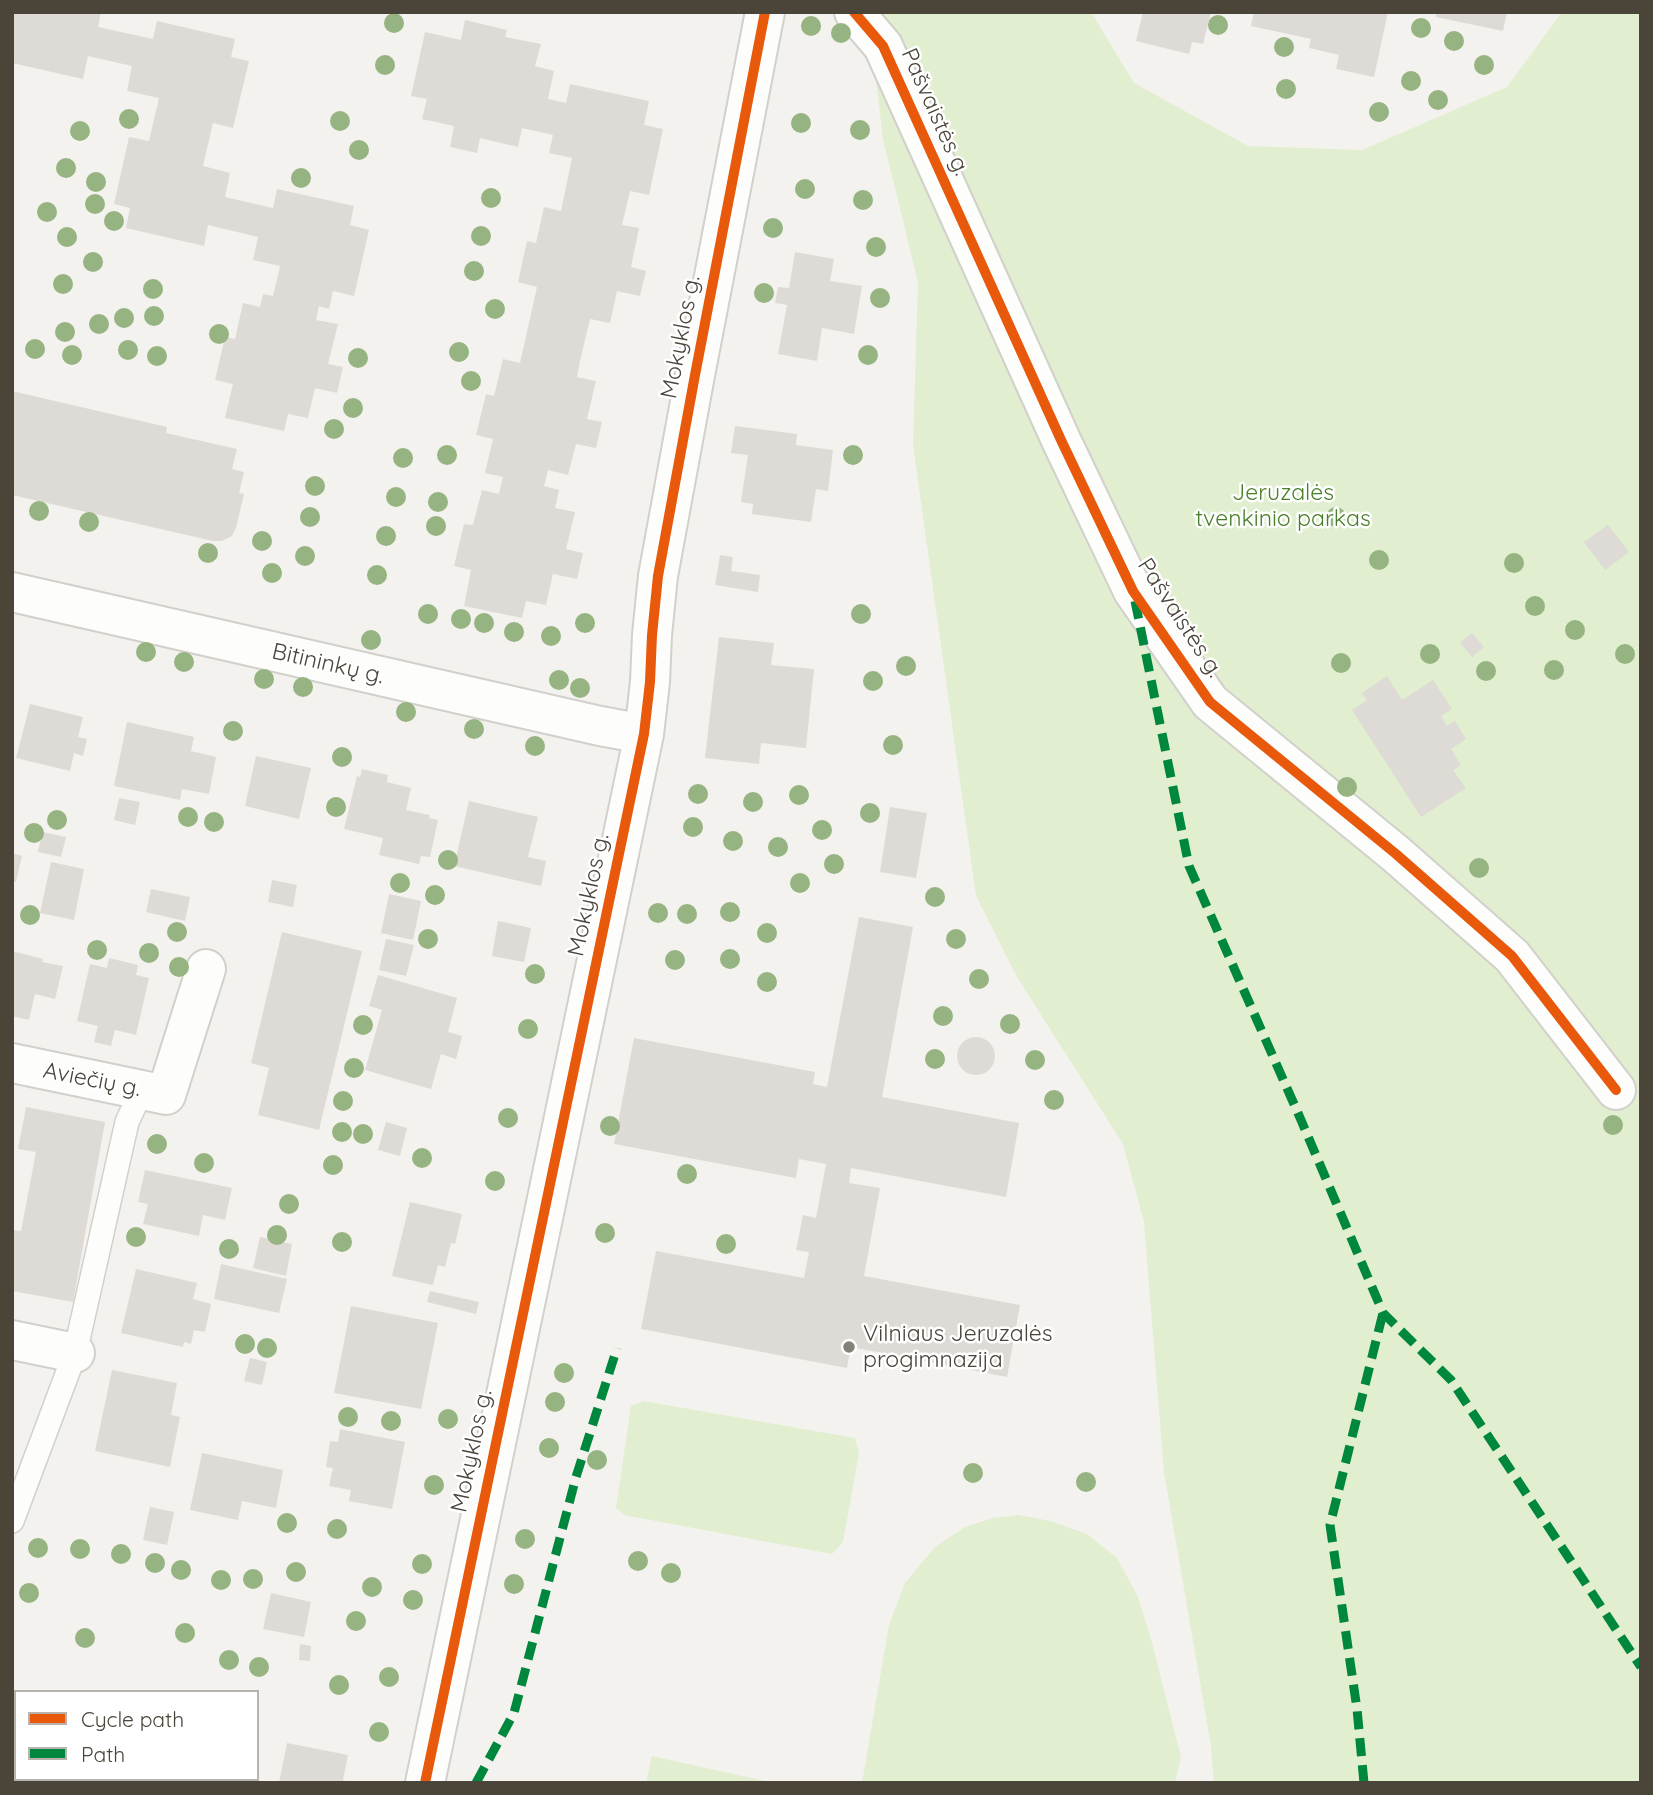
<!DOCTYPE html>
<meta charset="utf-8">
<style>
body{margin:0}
#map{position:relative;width:1653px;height:1795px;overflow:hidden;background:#f4f2ee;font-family:Quicksand,sans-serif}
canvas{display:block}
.frame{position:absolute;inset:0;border:14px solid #4b4439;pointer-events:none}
.legend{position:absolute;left:14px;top:1690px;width:245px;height:91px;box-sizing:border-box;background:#fff;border:2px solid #b7b4b0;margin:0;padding:9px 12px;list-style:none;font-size:21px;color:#4b4439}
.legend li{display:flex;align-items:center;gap:14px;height:35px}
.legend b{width:35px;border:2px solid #b7b4b0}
</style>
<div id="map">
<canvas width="1653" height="1795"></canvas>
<div class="frame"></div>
<ul class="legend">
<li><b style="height:9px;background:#e8590c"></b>Cycle path</li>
<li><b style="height:9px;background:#00873e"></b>Path</li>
</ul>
</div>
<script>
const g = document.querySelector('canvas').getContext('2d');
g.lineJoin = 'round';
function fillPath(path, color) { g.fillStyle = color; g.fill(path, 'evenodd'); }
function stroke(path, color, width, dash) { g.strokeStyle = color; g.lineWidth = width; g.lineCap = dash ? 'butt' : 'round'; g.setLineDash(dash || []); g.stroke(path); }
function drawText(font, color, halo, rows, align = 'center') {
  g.font = font + ' Quicksand,sans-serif'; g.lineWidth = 5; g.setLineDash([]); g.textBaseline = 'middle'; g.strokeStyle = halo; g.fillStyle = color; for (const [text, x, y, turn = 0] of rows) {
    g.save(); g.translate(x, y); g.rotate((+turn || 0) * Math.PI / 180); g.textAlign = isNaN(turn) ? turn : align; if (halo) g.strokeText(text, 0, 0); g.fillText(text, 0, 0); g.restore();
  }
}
const green = new Path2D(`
 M868 12H1091L1134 83 1248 146 1362 150 1507 87 1562 12H1641V1783H1214L1211 1746 1164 1472 1144 1222 1123 1144 1017 977 976 896 913 445 918 282 883 139Z
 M643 1401 855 1438 859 1453 843 1542 832 1554 624 1515 616 1508 631 1406Z
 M1018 1515 1050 1521 1087 1534 1117 1558 1138 1597 1151 1639 1181 1757 1175 1783H862L889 1625 905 1583 935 1547 965 1527 993 1518Z
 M652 1756 774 1783H646Z`);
const building = new Path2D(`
 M12 12H101L98 27 153 39 157 21 235 39 231 57 249 61 233 128 213 123 203 166 230 173 225 197 273 208 277 189 354 206 350 225 369 230 354 296 333 291 329 309 319 306 316 320 338 324 328 364 343 367 337 393 315 388 308 418 288 414 284 431 225 418 233 384 215 380 225 337 235 339 243 303 260 307 263 294 273 296 280 266 253 260 258 237 208 225 204 246 126 228 130 208 114 204 129 137 149 141 159 98 127 91 132 66 88 56 83 79 12 63Z
 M1143 12H1211L1203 44 1192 42 1189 54 1136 41Z
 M1254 12H1388L1374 77 1336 69 1339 55 1309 48 1311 39 1251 26Z
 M1437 12H1507L1503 31 1436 17Z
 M465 20 507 30 505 37 541 44 535 66 554 71 548 99 566 103 570 84 649 101 644 125 663 129 649 195 630 191 622 225 639 228 631 267 646 271 640 296 617 291 610 323 590 319 580 361 577 377 596 381 587 419 602 422 596 448 576 444 568 475 548 470 544 486 559 490 555 508 575 512 566 549 583 553 577 579 553 574 546 605 526 601 522 618 464 606 471 570 454 566 464 524 473 525 482 490 499 494 503 477 485 473 493 439 476 435 486 394 494 396 503 359 520 363 537 287 518 282 527 241 536 243 544 207 561 211 572 158 549 153 553 135 522 128 518 147 480 138 477 153 450 147 454 126 422 119 427 99 411 96 425 32 461 40Z
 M795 252 834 259 830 281 862 286 854 334 822 328 817 361 778 354 787 305 775 303 778 287 789 288Z
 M12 391 167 427 166 433 237 449 232 469 244 472 239 493 244 494 236 528 232 536 222 541H213L12 495Z
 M735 426 797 434 796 445 833 450 828 491 816 489 811 522 752 514 753 504 741 502 748 455 731 453Z
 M1608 525 1629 552 1605 570 1584 542Z
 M720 555 733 557 731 571 760 575 758 592 715 585Z
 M1472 633 1484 647 1472 657 1460 643Z
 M719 637 774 643 771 665 814 669 806 748 761 743 759 764 705 758Z
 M1387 676 1402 700 1433 680 1452 709 1441 716 1447 726 1455 721 1466 739 1451 749 1461 765 1453 770 1466 788 1421 817 1352 710 1367 700 1362 693Z
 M30 704 83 717 78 737 87 739 83 756 74 753 70 771 16 758Z
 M127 722 194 737 191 751 216 757 209 794 182 789 180 800 114 786Z
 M256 756 311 768 299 819 245 806Z
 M362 769 388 775 387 782 411 788 406 810 430 815 429 818 438 820 430 857 421 856 419 864 379 855 383 838 344 829 357 776 360 777Z
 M119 798 140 802 135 825 114 820Z
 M469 801 538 817 528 857 546 861 541 886 454 866Z
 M890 807 927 813 916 878 880 872Z
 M42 832 66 837 61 857 38 852Z
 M12 853 22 856 16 882 12 881Z
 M51 862 84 869 74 920 40 913Z
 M272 880 297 885 293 907 268 902Z
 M151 889 190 897 185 921 146 912Z
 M389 894 421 901 413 940 381 933Z
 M859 917 913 927 882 1097 1019 1123 1006 1197 851 1168 849 1183 880 1188 864 1276 1020 1305 1007 1377 851 1347 847 1368 641 1329 656 1251 804 1278 809 1252 796 1250 803 1215 816 1218 826 1164 799 1159 796 1178 614 1144 634 1038 815 1072 813 1084 827 1087Z
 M498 921 531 928 524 962 492 956Z
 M282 932 362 951 319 1130 258 1115 269 1068 251 1063Z
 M386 939 414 945 406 976 379 970Z
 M12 951 43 959 42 962 63 966 55 999 35 994 29 1020 12 1016Z
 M109 958 138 965 136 975 149 978 136 1035 115 1030 111 1046 94 1042 98 1026 77 1021 90 964 107 968Z
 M378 975 457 998 448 1032 462 1036 456 1059 441 1054 431 1089 365 1070 382 1010 369 1006Z
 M957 1056a19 19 0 1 1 38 0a19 19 0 1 1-38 0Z
 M26 1107 105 1122 73 1302 12 1291V1230L21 1231 36 1152 18 1149Z
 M386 1122 407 1128 400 1156 378 1150Z
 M145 1170 232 1188 225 1220 203 1215 199 1236 143 1224 148 1204 138 1202Z
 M410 1202 462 1214 455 1244 451 1243 445 1267 438 1265 433 1285 392 1276Z
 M260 1237 292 1244 286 1276 253 1268Z
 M221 1264 287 1279 279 1313 214 1299Z
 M136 1269 197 1283 193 1299 211 1304 205 1332 194 1330 191 1344 184 1342 183 1347 121 1333Z
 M430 1291 479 1302 476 1314 427 1302Z
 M351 1306 438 1323 421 1409 334 1393Z
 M250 1358 267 1362 262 1385 244 1381Z
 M112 1370 177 1383 171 1415 180 1417 170 1467 95 1451Z
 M340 1429 405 1442 392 1509 349 1501 351 1490 329 1486 333 1468 326 1467 330 1441 338 1442Z
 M202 1453 283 1470 276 1508 242 1501 238 1520 190 1510Z
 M150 1507 174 1512 167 1545 143 1540Z
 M271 1593 311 1602 304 1637 263 1629Z
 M300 1644 311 1646 310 1661 299 1660Z
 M287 1743 348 1755 343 1780 352 1783H279Z`);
const lane = new Path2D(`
 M12 1521 75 1353 127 1122 142 1090`);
const street = new Path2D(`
 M854 12 883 46 1061 440 1133 591 1210 702 1396 854 1512 956 1616 1090
 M12 592 600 726 644 734
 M12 1063 166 1095 206 969
 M12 1340 75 1353
 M425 1783 644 734 650 682 652 635 658 576 695 375 765 12`);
const quiet = new Path2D(`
 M1135 601 1189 866 1301 1120 1383 1313 1451 1380 1641 1667
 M476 1783 514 1713 576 1477 617 1348
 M1364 1783 1357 1709 1330 1525 1383 1313`);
const cycleway = new Path2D(`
 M854 12 883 46 1061 440 1133 591 1210 702 1396 854 1512 956 1616 1090
 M425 1783 644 734 650 682 652 635 658 576 695 375 765 12`);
const trees = [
 [394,23],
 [1218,25],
 [811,26],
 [1421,28],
 [841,33],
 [1454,41],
 [1284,47],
 [385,65],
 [1484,65],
 [1411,81],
 [1286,89],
 [1438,100],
 [1379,112],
 [129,119],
 [340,121],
 [801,123],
 [860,130],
 [80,131],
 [359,150],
 [66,168],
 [301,178],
 [96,182],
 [805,189],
 [491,198],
 [863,200],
 [95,204],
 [47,212],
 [114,221],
 [773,228],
 [481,236],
 [67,237],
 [876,247],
 [93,262],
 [474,271],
 [63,284],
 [153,289],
 [764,293],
 [880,298],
 [495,309],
 [154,316],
 [124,318],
 [99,324],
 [65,332],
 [219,334],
 [35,349],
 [128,350],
 [459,352],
 [72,355],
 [868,355],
 [157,356],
 [358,358],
 [471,381],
 [353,408],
 [334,429],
 [447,455],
 [853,455],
 [403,458],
 [315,486],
 [396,497],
 [438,502],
 [39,511],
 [310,517],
 [1336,517],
 [89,522],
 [436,526],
 [386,536],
 [262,541],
 [208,553],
 [305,556],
 [1379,560],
 [1514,563],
 [272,573],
 [377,575],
 [1535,606],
 [428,614],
 [861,614],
 [461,619],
 [484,623],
 [585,623],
 [1575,630],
 [514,632],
 [551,636],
 [371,640],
 [146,652],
 [1430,654],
 [1625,654],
 [184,662],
 [1341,663],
 [906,666],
 [1554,670],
 [1486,671],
 [264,679],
 [559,680],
 [873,681],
 [303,687],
 [580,688],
 [406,712],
 [474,729],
 [233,731],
 [893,745],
 [535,746],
 [342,757],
 [1347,787],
 [698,794],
 [799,795],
 [753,802],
 [336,807],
 [870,813],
 [188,817],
 [57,820],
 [214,822],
 [693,827],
 [822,830],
 [34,833],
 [733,841],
 [778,847],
 [448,860],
 [834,864],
 [1479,868],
 [400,883],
 [800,883],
 [435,895],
 [935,897],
 [730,912],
 [658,913],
 [687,914],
 [30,915],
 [177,932],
 [767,933],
 [428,939],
 [956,939],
 [97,950],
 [149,953],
 [730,959],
 [675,960],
 [179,967],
 [535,974],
 [979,979],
 [767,982],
 [943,1016],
 [1010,1024],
 [363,1025],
 [528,1029],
 [935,1059],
 [1035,1060],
 [354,1068],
 [1054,1100],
 [343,1101],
 [508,1118],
 [1613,1125],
 [610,1126],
 [342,1132],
 [363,1134],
 [157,1144],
 [422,1158],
 [204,1163],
 [333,1165],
 [687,1174],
 [495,1181],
 [289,1204],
 [605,1233],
 [277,1235],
 [136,1237],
 [342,1242],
 [726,1244],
 [229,1249],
 [245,1344],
 [267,1348],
 [564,1373],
 [555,1402],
 [348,1417],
 [448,1419],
 [391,1421],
 [549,1448],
 [597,1460],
 [973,1473],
 [1086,1482],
 [434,1485],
 [287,1523],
 [337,1529],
 [525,1539],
 [38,1548],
 [80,1549],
 [121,1554],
 [638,1561],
 [155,1563],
 [422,1564],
 [181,1570],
 [296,1572],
 [671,1573],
 [253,1579],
 [221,1580],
 [514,1584],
 [372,1587],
 [29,1593],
 [413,1600],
 [356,1621],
 [185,1633],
 [85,1638],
 [229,1660],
 [259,1667],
 [389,1677],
 [339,1685],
 [379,1732]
];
const markers = [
 [849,1347,7,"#868178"]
];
const streetNames = [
 ["Pašvaistės g.",935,112,66],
 ["Mokyklos g.",681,337,-79],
 ["Pašvaistės g.",1180,618,57],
 ["Bitininkų g.",328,664,13],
 ["Mokyklos g.",589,895,-78],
 ["Aviečių g.",92,1080,11],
 ["Mokyklos g.",472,1451,-78]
];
const parkNames = [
 ["Jeruzalės",1283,493],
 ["tvenkinio parkas",1283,519]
];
const poiNames = [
 ["Vilniaus Jeruzalės",863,1334],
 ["progimnazija",863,1360]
];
fillPath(green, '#e1eecf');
fillPath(building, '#dedbd6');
stroke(lane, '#d2d0cb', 26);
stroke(street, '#d2d0cb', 42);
stroke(lane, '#fdfdfc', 23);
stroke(street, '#fdfdfc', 38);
stroke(quiet, '#00873e', 9, [18, 9]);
stroke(cycleway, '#e8590c', 10);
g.fillStyle = '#96b382';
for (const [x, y] of trees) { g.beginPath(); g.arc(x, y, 10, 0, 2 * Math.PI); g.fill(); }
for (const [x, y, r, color] of markers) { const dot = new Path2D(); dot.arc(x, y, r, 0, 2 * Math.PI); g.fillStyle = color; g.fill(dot); stroke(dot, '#fff', 2.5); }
drawText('23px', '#4b4439', '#fff', streetNames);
drawText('23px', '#4a7f2a', '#fff', parkNames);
drawText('23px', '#4b4439', '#fff', poiNames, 'left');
</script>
